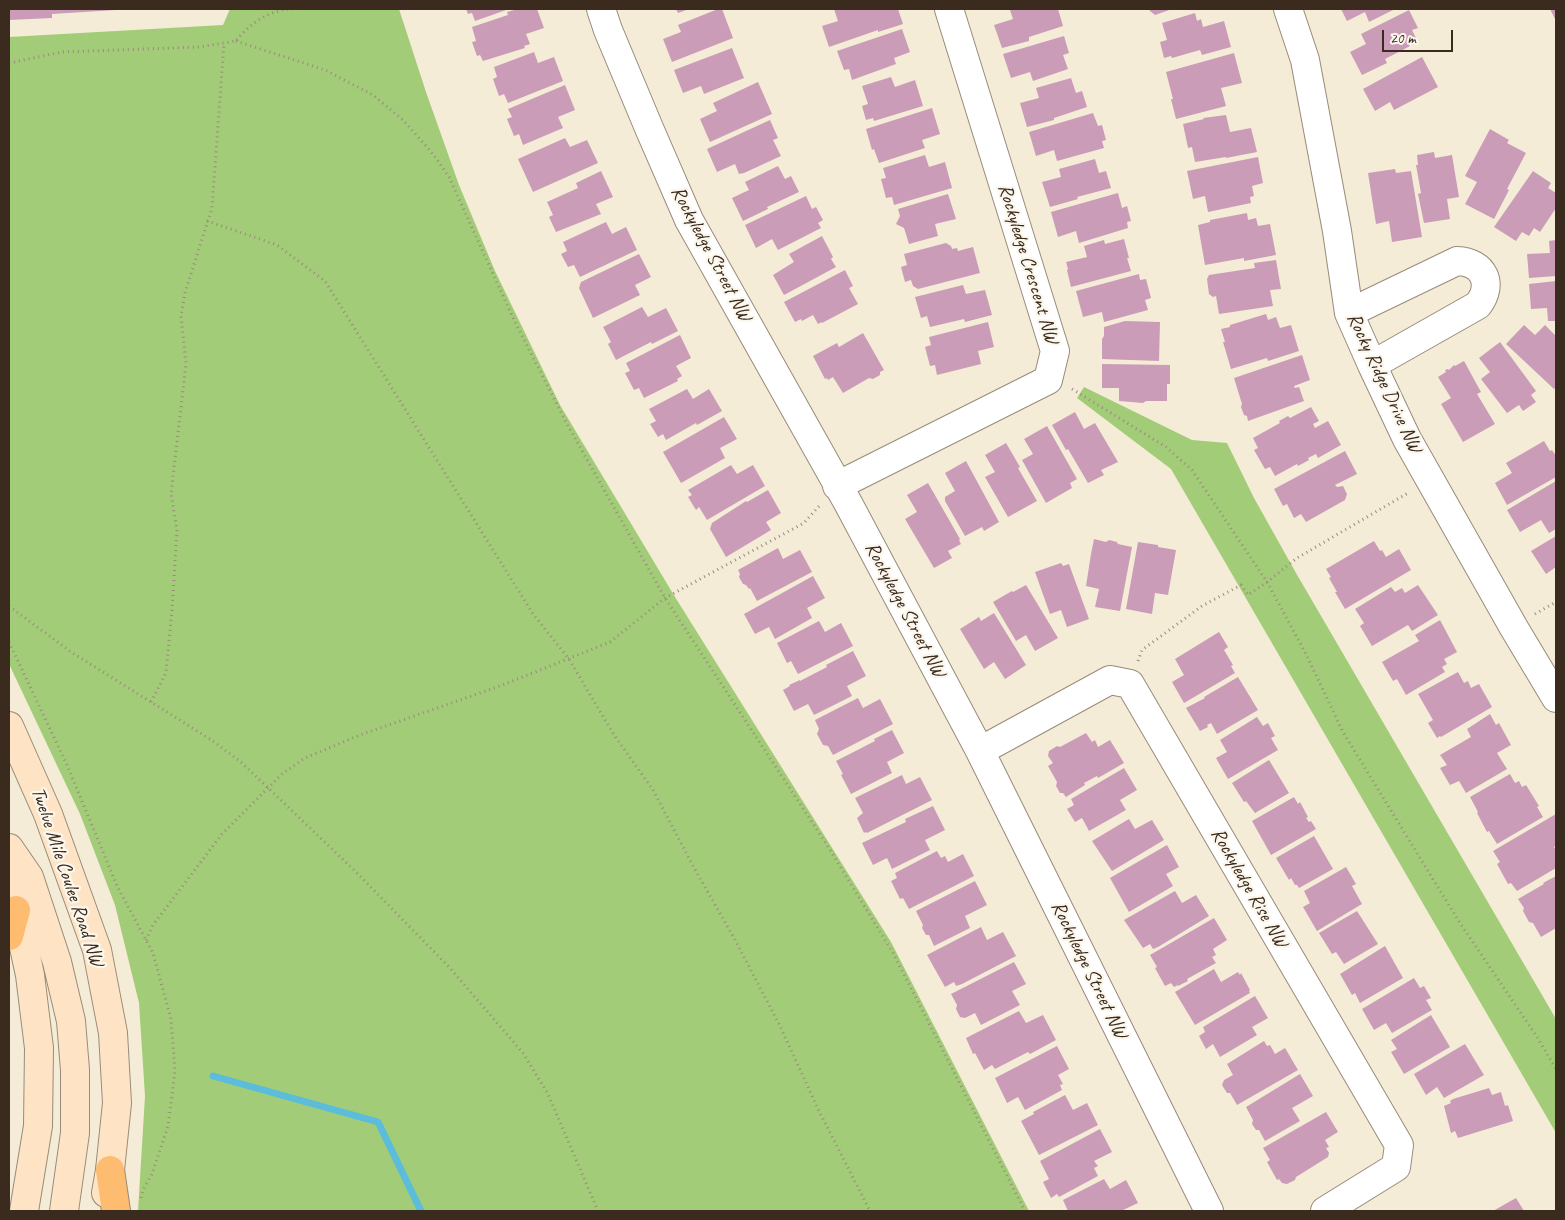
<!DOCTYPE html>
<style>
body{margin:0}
#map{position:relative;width:1565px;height:1220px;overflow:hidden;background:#f4ecd6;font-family:Caveat,sans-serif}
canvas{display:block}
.frame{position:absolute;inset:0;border:10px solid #3b2a1e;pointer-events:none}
.scale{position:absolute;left:1382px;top:30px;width:71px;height:22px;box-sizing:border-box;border:2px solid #3b2a1e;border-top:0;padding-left:6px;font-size:15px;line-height:18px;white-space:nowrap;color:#3b2a1e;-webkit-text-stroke:4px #fbf7ec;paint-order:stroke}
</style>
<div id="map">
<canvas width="1565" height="1220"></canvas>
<div class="frame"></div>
<div class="scale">20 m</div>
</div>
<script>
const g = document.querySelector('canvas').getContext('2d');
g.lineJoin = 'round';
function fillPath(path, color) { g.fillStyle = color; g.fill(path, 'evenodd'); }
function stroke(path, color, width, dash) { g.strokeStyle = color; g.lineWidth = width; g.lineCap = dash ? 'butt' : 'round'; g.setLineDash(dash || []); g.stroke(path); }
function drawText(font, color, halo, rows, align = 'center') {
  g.font = font + ' Caveat,sans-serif'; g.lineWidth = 4.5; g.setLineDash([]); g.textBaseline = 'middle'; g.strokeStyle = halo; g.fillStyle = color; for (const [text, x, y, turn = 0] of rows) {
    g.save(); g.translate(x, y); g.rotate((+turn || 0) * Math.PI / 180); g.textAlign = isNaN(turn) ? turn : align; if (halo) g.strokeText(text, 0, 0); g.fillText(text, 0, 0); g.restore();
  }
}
const green = new Path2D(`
 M230 9H399L426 92 459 185 495 271 560 405 675 597 891 942 1029 1211H138L145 1096 139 1003 115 905 80 814 9 664V37L223 25Z
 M1084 387 1192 440 1227 443 1254 498 1296 573 1556 1019V1133L1171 469 1077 398Z`);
const stream = new Path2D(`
 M213 1076 378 1122 421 1211`);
const building = new Path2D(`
 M9 9H116V10L52 14V18L9 20Z
 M466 9H509L475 21 472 13 468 14Z
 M518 9H537L544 28 526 34 530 44 524 46 525 48 483 61 480 55 477 56 472 42 476 41 472 27 508 15 507 12Z
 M676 9H689L678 13Z
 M718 9H722L733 38 672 62 663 39 681 32 678 25Z
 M834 9H898L903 24 878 32V30L829 47 822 26 838 21Z
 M1013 9H1058L1063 26 1029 37V41L1002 48 994 25 1013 19 1010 10Z
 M1149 9H1172L1155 15 1150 11Z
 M1341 9H1395L1369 22 1365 12 1347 21Z
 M1550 9H1556V21Z
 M1409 10 1418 28 1412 30 1418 42 1385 59 1387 63 1362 75 1350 52 1366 44 1361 34Z
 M1195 13 1197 21 1201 19 1203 27 1224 21 1231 47 1202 55 1200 50 1172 58 1171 56 1164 58 1160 42 1167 40 1162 23Z
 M902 29 910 52 894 58 896 64 852 80 849 69 844 70 837 51Z
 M1064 36 1069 53 1063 55 1068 69 1033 81 1030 72 1011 78 1003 54Z
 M732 48 744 78 704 94 701 86 683 93 674 70Z
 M534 52 538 63 554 57 563 81 508 103 504 94 499 96 493 79 497 77 494 67Z
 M1234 53 1242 83 1221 88 1226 106 1176 119 1171 99H1173L1166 72Z
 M1422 57 1438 87 1394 110 1390 102 1375 111 1363 89Z
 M891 77 895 87 915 80 923 106 874 121 873 118 866 120 862 106 868 104 862 86Z
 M1071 78 1076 93 1082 91 1087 107 1054 118V120L1027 127 1020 103 1039 98 1036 88Z
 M758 82 772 114 710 142 700 119 717 111 713 103Z
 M565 85 575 110 558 117 563 128 523 145 519 134 514 136 507 119 512 117 508 109Z
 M932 108 940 134 922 140 925 148 879 163 874 149 872 150 866 129Z
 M1093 113 1098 126 1102 125 1106 140 1102 141 1104 148 1057 161 1054 150 1036 156 1029 132Z
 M1226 115 1230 132 1251 128 1257 152 1226 158V157L1195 162 1192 147 1188 148 1183 124 1204 119 1203 118Z
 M770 120 778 138 773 140 781 156 744 173 739 174 735 164 717 172 707 149Z
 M1490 129 1509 140 1507 143 1526 153 1507 189 1509 190 1494 219 1465 204 1477 182 1465 176Z
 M565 138 570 147 587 140 598 163 533 192 518 159Z
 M1434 152 1435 158 1452 155 1459 197 1447 199 1450 219 1424 223 1418 194 1421 193 1416 165H1418L1417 155Z
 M925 155 929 167 945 162 952 188 894 205 892 197 886 198 881 179 886 178 883 168Z
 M1258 157 1263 183 1252 186 1254 196 1250 197 1251 203 1208 212 1205 196 1193 199 1187 171Z
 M1095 159 1099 173 1106 171 1111 188 1077 197 1078 199 1050 207 1042 182 1061 177 1059 169Z
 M778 166 785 179 791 176 799 192 767 207 768 209 743 221 732 198 749 190 745 182Z
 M1395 169 1396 173 1411 171 1422 237 1392 242 1389 221 1376 224 1368 173Z
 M601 171 613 197 596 204 601 214 556 232 549 217 553 215 547 202 578 188 576 183Z
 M1533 171 1551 183 1548 188 1556 193V208L1540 232 1534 228 1529 236 1522 232 1516 241 1494 227Z
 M1118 193 1122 208 1127 206 1131 221 1127 222 1128 228 1079 243 1076 231 1058 237 1051 212Z
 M948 194 956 219 935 224 938 236 909 244 904 228 896 224 900 216 898 209Z
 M806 196 812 209 816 207 823 220 818 223 821 228 778 250 772 239 756 248 745 225Z
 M1247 213 1248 220 1256 218 1258 226 1270 224 1276 255 1244 261V258L1205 265 1198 225 1210 222V220Z
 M606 222 612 234 626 227 637 250 580 277 574 265 568 267 561 254 567 251 563 242Z
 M822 236 833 257 831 259 836 267 784 295 773 275 794 262 789 254Z
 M1124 239 1129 258H1127L1131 271 1071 287 1067 270 1068 269 1066 262 1087 257 1084 246 1104 240 1105 244Z
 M1556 240V276L1529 278 1527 254 1550 253 1549 241Z
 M946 243 951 246 952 249 957 248 958 251 973 247 980 273 918 289 913 286 911 280 905 282 901 267 907 265 904 254Z
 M639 254 651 277 635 285 640 295 593 318 579 288 581 282Z
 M1276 260 1281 289 1270 290 1273 306 1219 314 1216 296 1213 297 1209 294 1207 279 1209 275 1255 268 1254 263Z
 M845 270 853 286 849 288 858 304 822 323V322L818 324 813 315 802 321 801 319 795 322 784 302Z
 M1139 274 1140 280 1146 279 1151 298 1145 300 1148 310 1104 322 1102 312 1083 317 1076 291Z
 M1556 281V321H1548L1547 308 1531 309 1529 284Z
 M963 285 966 294 985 290 992 315 965 322 964 319 930 327 927 316 921 318 915 297Z
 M642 307 648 317 666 308 678 331 652 344 651 342 616 360 608 344 611 342 603 327Z
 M1266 314 1268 320 1276 317 1280 328 1291 325 1299 351 1268 361 1267 358 1231 369 1223 342H1225L1221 329 1230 327V325Z
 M1125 321 1160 322 1159 361 1102 359V339L1104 336V327Z
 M988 322 994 347 978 351 981 364 937 375 935 365 930 366 925 347 931 345 929 337Z
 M1524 325 1535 335 1545 325 1556 336V387L1554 389 1506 344Z
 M863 333 884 370 880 372V375L873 379 869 378 843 393 833 377 828 380 827 378 825 379 813 356 837 343 839 347Z
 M680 335 691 358 676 366 682 376 677 379 678 381 644 398 639 388 634 390 625 373 630 371 626 363Z
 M1500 342 1536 391 1531 395 1536 402 1523 411 1519 405 1507 413 1481 379 1490 372 1479 358Z
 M1302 355 1310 380 1294 386 1295 388 1299 387 1304 401 1248 421 1247 416 1244 415 1241 407 1242 404 1234 378Z
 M1464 361 1481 392 1477 394 1495 424 1463 442 1441 404 1451 398 1438 377 1446 372 1445 370 1448 369 1449 370 1454 365 1455 366Z
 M1102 364 1170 365V384H1167V401H1146L1143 403 1119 401V388H1102Z
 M687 389 693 399 709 389 722 411 697 425 696 423 666 440 663 434 658 437 650 424 656 421 649 409Z
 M1311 407 1319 421 1313 424 1315 428 1328 421 1341 445 1318 458 1316 454 1308 458 1309 460 1298 466 1297 464 1275 476 1270 467 1265 469 1254 450 1258 448 1253 438 1280 423 1279 421 1288 416 1290 418Z
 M1075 412 1084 429 1095 423 1118 462 1101 470 1104 475 1088 483 1068 449 1066 450 1052 425Z
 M724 417 737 439 720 448 725 458 681 483 663 452Z
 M1047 426 1077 479 1070 483 1072 488 1046 503 1022 460 1033 454 1024 439Z
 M1544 441 1550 451 1552 450 1556 456V477L1507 505 1495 483 1512 473 1506 463Z
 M1006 443 1020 467 1018 468 1037 501 1008 517 985 477 995 472 985 455Z
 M1345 451 1357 474 1335 485 1337 487 1343 486 1347 494 1345 500 1306 522 1301 514 1294 518 1287 504 1283 506 1274 489Z
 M966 461 999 522 984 531 982 527 965 536 945 501V497L955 491 945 473Z
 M731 465 737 474 753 465 765 486 707 520 699 507 696 510 688 497 692 495 688 490Z
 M1556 481V529L1549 533 1541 520 1520 532 1507 510Z
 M928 483 960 539 959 540 961 544 948 551 952 558 934 568 905 519 917 512 907 495Z
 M768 490 781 513 766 522 771 530 726 557 710 529 712 523 746 501 747 502Z
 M1556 536V567L1546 574 1531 551Z
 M1094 539 1106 542 1109 540 1117 542 1118 544 1132 547 1120 611 1095 607 1099 589 1086 586 1091 554Z
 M1374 541 1380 551 1382 550 1386 557 1399 549 1411 570 1345 609 1335 592H1337L1329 578 1331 577 1326 569Z
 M1138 542 1158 545V547L1176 550 1168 595 1155 593 1152 614 1126 609Z
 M778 548 783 559 800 550 812 572 757 601 750 588 749 589 746 585 743 584 739 577 740 574 738 570Z
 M1061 563 1063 566 1069 564 1089 619 1067 627 1061 610 1050 614 1035 572Z
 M813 576 825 598 807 608 812 618 775 639 769 627 755 634 744 614Z
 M1026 585 1058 638 1035 651 1026 635 1016 641 993 602 1012 591 1013 592Z
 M1418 585 1438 615 1412 631 1408 625 1372 646 1360 626 1364 623 1355 609 1391 587 1395 592 1402 588 1405 593Z
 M994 613 1026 665 1005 679 994 662 984 669 960 629 979 617 981 621Z
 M1440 620 1457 652 1444 659 1447 664 1442 667 1445 672 1406 695 1397 679 1393 681 1382 662 1419 641 1415 635Z
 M819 621 825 632 841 623 853 646 798 674 791 661 787 663 777 643Z
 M1219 632 1228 647 1224 650 1233 665 1231 666 1235 673 1184 703 1172 682 1184 675 1175 659Z
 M853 651 866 676 847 686 852 696 814 715 808 704 794 711 783 690 790 686 789 685 800 680V681L827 667 826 665Z
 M1458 672 1464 683 1468 681 1471 688 1479 684 1492 707 1441 737 1440 736 1437 738 1428 723 1433 720 1418 694Z
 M1238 677 1258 710 1217 734 1211 723 1207 725 1208 727 1200 731 1186 708 1205 698 1204 697Z
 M858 698 863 708 880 699 893 724 833 755 828 746 823 745 817 734 819 729 815 720Z
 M1490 714 1496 725 1499 723 1511 745 1497 753 1507 769 1466 793 1459 781 1450 785 1440 768 1447 765 1440 755 1471 737 1467 729Z
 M1257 717 1263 726 1268 723 1275 736 1271 738 1278 750 1228 779 1216 758 1227 752 1220 740Z
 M892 730 904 753 887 762 892 773 851 794 841 775 843 774 836 761 875 741 874 739Z
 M1086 733 1092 742 1095 740 1098 747 1110 740 1124 763 1098 778 1097 776 1084 783 1085 785 1066 797 1063 793H1060L1056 786 1057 782 1048 766 1053 763 1048 756 1049 751 1057 746 1060 747Z
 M1269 760 1289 793 1255 813 1246 801 1244 802 1232 783Z
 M1124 768 1137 790 1120 800 1126 810 1089 831 1082 818 1075 822 1067 809 1074 805 1071 799Z
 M1510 774 1515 783 1519 781 1522 787 1526 785 1539 806 1537 807 1543 817 1497 844 1489 831 1487 832 1477 813 1478 812 1470 797Z
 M902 775 906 784 920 777 932 800 867 833 866 832 864 833 857 818 863 813 855 798Z
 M1294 797 1298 804 1300 802 1308 817 1306 818 1309 822 1311 821 1316 829 1271 855 1252 821Z
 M933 806 945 830 925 840 930 850 892 869 887 858 873 865 862 843 906 822 905 819Z
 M1556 814V845L1554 847 1556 851V868L1517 891 1511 883 1508 884 1497 864 1500 862 1493 851Z
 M1129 819 1135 829 1152 820 1164 840 1112 871 1092 841Z
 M1314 836 1333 869 1299 888 1297 885H1295L1291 878 1289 880 1276 858Z
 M1167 845 1179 867 1166 874 1173 886 1129 912 1110 878Z
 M937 851 941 858 945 856 948 862 963 854 974 876 909 909 903 898 900 899 891 881 897 878 895 873Z
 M1346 867 1356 884 1352 886 1362 904 1317 931 1303 907 1310 903 1304 891Z
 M1556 876V928L1541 937 1533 923 1529 922 1523 911 1524 908 1518 899 1544 884 1543 883Z
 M975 881 987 905 965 916 970 928 934 946 929 935H926L922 928 923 925 916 911Z
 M1175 891 1182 903 1196 895 1209 916 1158 947 1153 949 1150 944 1143 948 1124 920Z
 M1357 911 1378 944 1344 964 1336 952 1332 954 1319 933Z
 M1214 918 1227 940 1213 949 1216 955 1212 957 1216 963 1187 979 1188 981 1178 986V985L1174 987 1171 983 1165 986 1155 968 1157 967 1150 955Z
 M981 927 987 940 1003 932 1016 956 962 984 956 986 954 982 945 987 927 955Z
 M1385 946 1403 978 1360 1003 1355 993 1352 995 1340 974Z
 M1014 962 1026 984 1012 991 1020 1005 981 1025 975 1013 965 1018 960 1017 956 1009 957 1005 951 994Z
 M1214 969 1221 982 1238 972 1240 975 1241 973 1250 990 1249 991 1250 993 1195 1025 1175 992Z
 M1414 978 1420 988 1424 986 1431 998 1426 1000 1432 1010 1392 1033 1386 1023 1374 1030 1362 1009Z
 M1255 996 1268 1018 1252 1027 1257 1035 1220 1057 1213 1044 1206 1049 1199 1036 1205 1032 1203 1027Z
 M1019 1011 1026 1023 1043 1015 1056 1040 1030 1054 1028 1052 995 1069 992 1065 984 1070 975 1053 973 1054 966 1038Z
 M1431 1015 1450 1047 1404 1074 1391 1052 1397 1049 1391 1040Z
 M1264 1041 1267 1046 1270 1045 1275 1054 1285 1048 1298 1070 1237 1105 1230 1093H1227L1222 1085 1224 1080 1233 1075 1227 1064Z
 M1465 1044 1484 1075 1444 1098 1437 1087 1426 1095 1414 1074Z
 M1057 1046 1069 1069 1058 1075 1063 1084 1060 1085 1062 1090 1025 1110 1018 1097 1007 1103 995 1078Z
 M1300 1074 1313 1096 1292 1108 1300 1121 1265 1141 1259 1130H1256L1252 1124 1253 1120 1246 1107Z
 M1489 1088 1492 1095 1501 1092 1505 1106 1508 1105 1513 1121 1458 1138 1455 1131 1451 1133 1444 1106 1451 1103 1450 1101 1453 1099Z
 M1065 1095 1073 1110 1087 1103 1098 1125 1039 1155 1021 1121 1034 1114 1033 1112Z
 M1326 1112 1338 1132 1325 1140 1329 1147 1326 1148 1329 1153 1328 1157 1296 1177 1295 1180 1287 1184 1282 1183 1279 1179 1277 1180 1267 1162 1270 1160 1263 1148Z
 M1100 1129 1112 1152 1094 1161 1098 1166 1094 1168 1098 1176 1059 1197 1057 1194 1051 1198 1043 1182 1049 1179 1040 1161Z
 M1104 1179 1110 1189 1126 1180 1138 1203 1121 1211H1068L1063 1200Z
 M1516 1198 1524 1211H1493Z`);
const path = new Path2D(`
 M236 41 325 70 373 95 404 121 433 154 449 177 514 320 567 424 665 598 827 845 893 953 1025 1211
 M9 63 62 52 199 47 236 41C246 28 262 15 279 11 283 9 290 9 295 9
 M207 221 277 245 325 281 533 614 569 659 614 735 653 790 692 864 735 940 779 1024 819 1111 870 1211
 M1072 389 1166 447 1192 470 1267 582 1306 654 1343 732 1458 920 1537 1037 1556 1069
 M9 606 71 652 210 739 241 762 356 872 449 967 523 1053 548 1094 598 1211
 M1535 614 1556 602
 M9 642 67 765 118 888 153 953 171 1019 175 1071 168 1126 152 1174 143 1190 141 1198
 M1138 661 1142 650 1202 606 1241 585 1248 595 1267 582 1297 558 1408 493
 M151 702 166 673 172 610 177 530 171 494 186 364 181 316 185 293 212 208 224 43
 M146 940 153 925 222 834 283 773 305 758 360 735 500 686 610 642 665 598 804 523 820 505`);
const street = new Path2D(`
 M601 9 608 30 649 128 689 220 848 503 980 751 1209 1211
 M1288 9 1305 60 1337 231 1349 313 1372 365 1407 439 1514 628 1556 698
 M1349 313 1457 261C1484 262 1494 284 1478 305L1372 365
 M837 486 1048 380 1055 351 949 9
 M980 751 1110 680 1130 684 1399 1145 1396 1167 1325 1211`);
const secondary = new Path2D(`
 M9 726 48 814 97 950 113 1033 117 1103 110 1170 106 1193
 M9 848 29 877 57 962 71 1021 75 1070V1133L64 1211
 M9 886 16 910 30 975 39 1048 38 1126 24 1211`);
const primary = new Path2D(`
 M9 936 16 910`);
const highway = new Path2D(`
 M110 1170 116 1211`);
const streetNames = [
 ["Rockyledge Street NW",711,254,62],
 ["Rockyledge Crescent NW",1028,264,73],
 ["Rocky Ridge Drive NW",1384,383,65],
 ["Rockyledge Street NW",905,610,62],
 ["Twelve Mile Coulee Road NW",67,877,71],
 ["Rockyledge Rise NW",1249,888,60],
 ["Rockyledge Street NW",1089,970,64]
];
fillPath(green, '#a3cc78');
stroke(stream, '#5cbdda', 7);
fillPath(building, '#ca9cb8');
stroke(street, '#988b7a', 30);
stroke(secondary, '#988b7a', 30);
stroke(primary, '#988b7a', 30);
stroke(highway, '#988b7a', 30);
stroke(path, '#988b7a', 3, [1, 4]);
stroke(street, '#fff', 28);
stroke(secondary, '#fee4c5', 28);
stroke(primary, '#fdbc6f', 28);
stroke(highway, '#fdbc6f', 28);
drawText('20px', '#3b2a1e', '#fbf7ec', streetNames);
</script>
